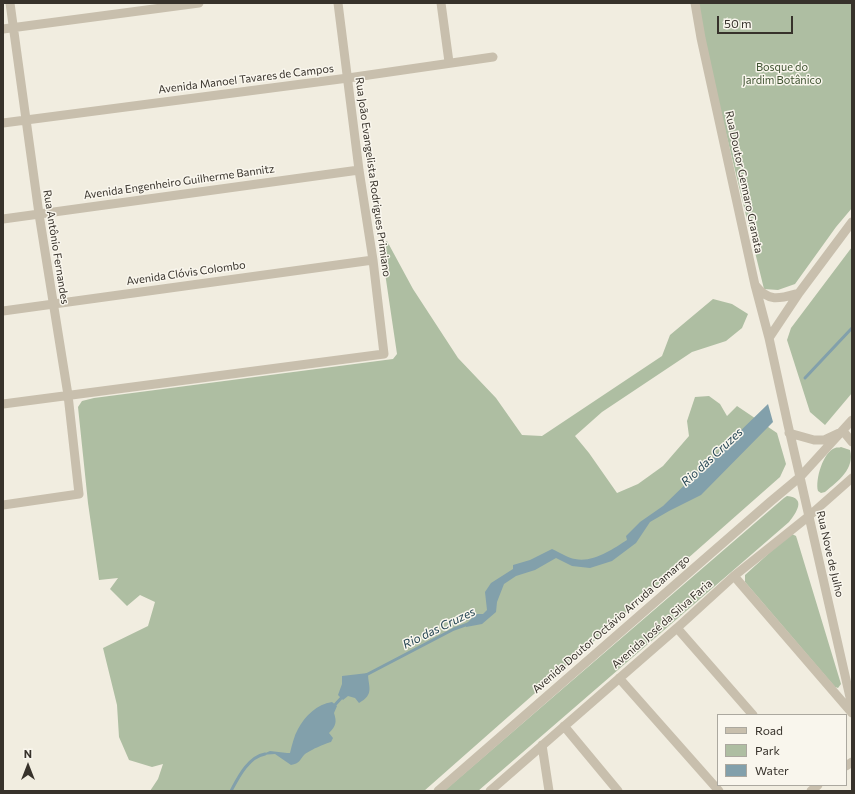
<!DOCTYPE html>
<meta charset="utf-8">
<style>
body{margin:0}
#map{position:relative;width:855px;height:794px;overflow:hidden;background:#f1ede0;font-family:Commissioner,sans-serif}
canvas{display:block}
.frame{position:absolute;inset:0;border:4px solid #37322b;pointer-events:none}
.legend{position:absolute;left:717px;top:714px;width:130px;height:72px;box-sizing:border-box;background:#f9f6ed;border:1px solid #aba89f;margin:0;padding:5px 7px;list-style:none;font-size:12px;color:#37322b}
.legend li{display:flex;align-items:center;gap:8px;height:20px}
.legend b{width:20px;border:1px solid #aba89f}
.north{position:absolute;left:8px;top:746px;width:40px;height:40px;-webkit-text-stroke:3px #f9f6ed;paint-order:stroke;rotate:0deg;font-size:11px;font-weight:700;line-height:16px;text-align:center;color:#37322b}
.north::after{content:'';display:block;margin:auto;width:14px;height:18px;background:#37322b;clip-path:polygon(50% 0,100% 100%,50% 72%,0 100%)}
.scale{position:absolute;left:717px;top:16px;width:76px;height:18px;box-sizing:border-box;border:2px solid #37322b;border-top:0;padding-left:5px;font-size:12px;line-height:14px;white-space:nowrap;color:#37322b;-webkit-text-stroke:3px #f9f6ed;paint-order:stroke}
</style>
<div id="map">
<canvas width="855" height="794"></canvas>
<div class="frame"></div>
<ul class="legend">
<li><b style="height:5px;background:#c8bfad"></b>Road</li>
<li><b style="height:11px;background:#aebea2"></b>Park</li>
<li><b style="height:11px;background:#82a0ab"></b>Water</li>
</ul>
<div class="north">N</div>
<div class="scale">50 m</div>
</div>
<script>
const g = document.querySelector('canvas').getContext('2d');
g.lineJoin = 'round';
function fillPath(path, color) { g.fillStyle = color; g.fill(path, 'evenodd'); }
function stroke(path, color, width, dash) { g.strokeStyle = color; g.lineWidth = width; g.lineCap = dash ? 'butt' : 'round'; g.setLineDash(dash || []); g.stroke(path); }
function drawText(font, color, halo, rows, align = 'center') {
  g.font = font + ' Commissioner,sans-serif'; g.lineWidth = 3; g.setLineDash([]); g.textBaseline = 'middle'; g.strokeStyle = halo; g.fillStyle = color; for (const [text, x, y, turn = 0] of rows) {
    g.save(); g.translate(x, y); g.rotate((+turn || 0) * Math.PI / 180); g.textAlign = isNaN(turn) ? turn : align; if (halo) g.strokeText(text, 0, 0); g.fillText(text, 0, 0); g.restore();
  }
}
const green = new Path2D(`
 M696 3H852V208L836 227 795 284 778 290 764 289 699 23Z
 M387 241 413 289 458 358 496 398 522 435 542 436 662 356 670 335 713 299 732 304 748 314 742 328 726 341 692 352 602 412 575 436 589 453 617 493 638 484 663 466 689 436 687 421 695 397 709 396 720 404 727 416 737 406 777 433 786 464 780 477 424 791H150L158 779 163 764 152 767 129 760 119 737 117 705 103 648 148 626 155 602 140 595 127 606 110 589 118 578 99 580 88 503 78 407 82 401 94 398 393 359 397 354 381 246Z
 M852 247V393L825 425 810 412 787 340 791 328Z
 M841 447 850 450C855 469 838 481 825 492L821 493 818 491C815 480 823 452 835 448 837 447 839 448 841 447Z
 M787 496C807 498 796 513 789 522L478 791H444L784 498Z
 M792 534 796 536 797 539 841 684 838 688 835 687 745 582V575L789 535Z`);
const water = new Path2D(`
 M768 404 773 422 701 495 669 511 650 522 636 543 612 561 590 568 572 566 556 558 535 570 516 576 504 584 497 602 496 612 482 624 466 627V624L476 614H483L487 610 485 592 491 583 513 569V565L530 560 552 549C559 552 568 558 575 559 593 563 613 549 627 540L626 536 640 522 663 506Z
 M368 673C368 687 375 694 359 703L355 698 348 696 343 700 338 695 342 684V676Z
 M332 702 337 706 334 713C337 722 336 726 329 733L333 738 331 742C326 743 308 751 304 755 299 761 300 763 291 765L275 754 261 755 270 751 287 753H290C292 745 294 736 298 729 305 716 317 704 332 702Z`);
const stream = new Path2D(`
 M805 378 852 328
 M366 675 454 629 468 624
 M333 707 343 696
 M231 791C238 778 248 757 265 754`);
const street = new Path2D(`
 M441 3 449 62
 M695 3 701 38 755 285 769 338 788 425 800 477 852 706
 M3 29 199 3
 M3 123 348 78 493 57
 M3 219 359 170
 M756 286C769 303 781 298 799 293
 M3 311 373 260
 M769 338 799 293 852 222
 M3 404 384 354 373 260 359 170 338 3
 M843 431 852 442
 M789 433 814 440H824L839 433
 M3 505 79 494 68 395 39 214 10 3
 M734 576 852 713
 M677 628 753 715
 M619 678 719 791
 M564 726 618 791
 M542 745 549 791
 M846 766 852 762
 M438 791 770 502 800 477 852 420
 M490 791 677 628 734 576 809 516 852 478
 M811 791 818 785`);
const parkNames = [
 ["Bosque do",782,67],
 ["Jardim Botânico",782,80]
];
const streetNames = [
 ["Avenida Manoel Tavares de Campos",246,79,-7],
 ["Rua João Evangelista Rodrigues Primiano",373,177,82],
 ["Avenida Engenheiro Guilherme Bannitz",179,182,-8],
 ["Rua Doutor Gennaro Granata",744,182,78],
 ["Rua Antônio Fernandes",56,247,81],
 ["Avenida Clóvis Colombo",186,273,-8],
 ["Rua Nove de Julho",830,554,77],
 ["Avenida Doutor Octávio Arruda Camargo",611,624,-41],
 ["Avenida José da Silva Faria",662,624,-41]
];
const waterNames = [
 ["Rio das Cruzes",712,457,-43],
 ["Rio das Cruzes",439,628,-26]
];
fillPath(green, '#aebea2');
fillPath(water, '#82a0ab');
stroke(stream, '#82a0ab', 3);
stroke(street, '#c8bfad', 9);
drawText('11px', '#3f5331', '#f9f6ed', parkNames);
drawText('11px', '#37322b', '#f9f6ed', streetNames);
drawText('italic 12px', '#254654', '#f9f6ed', waterNames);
</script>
